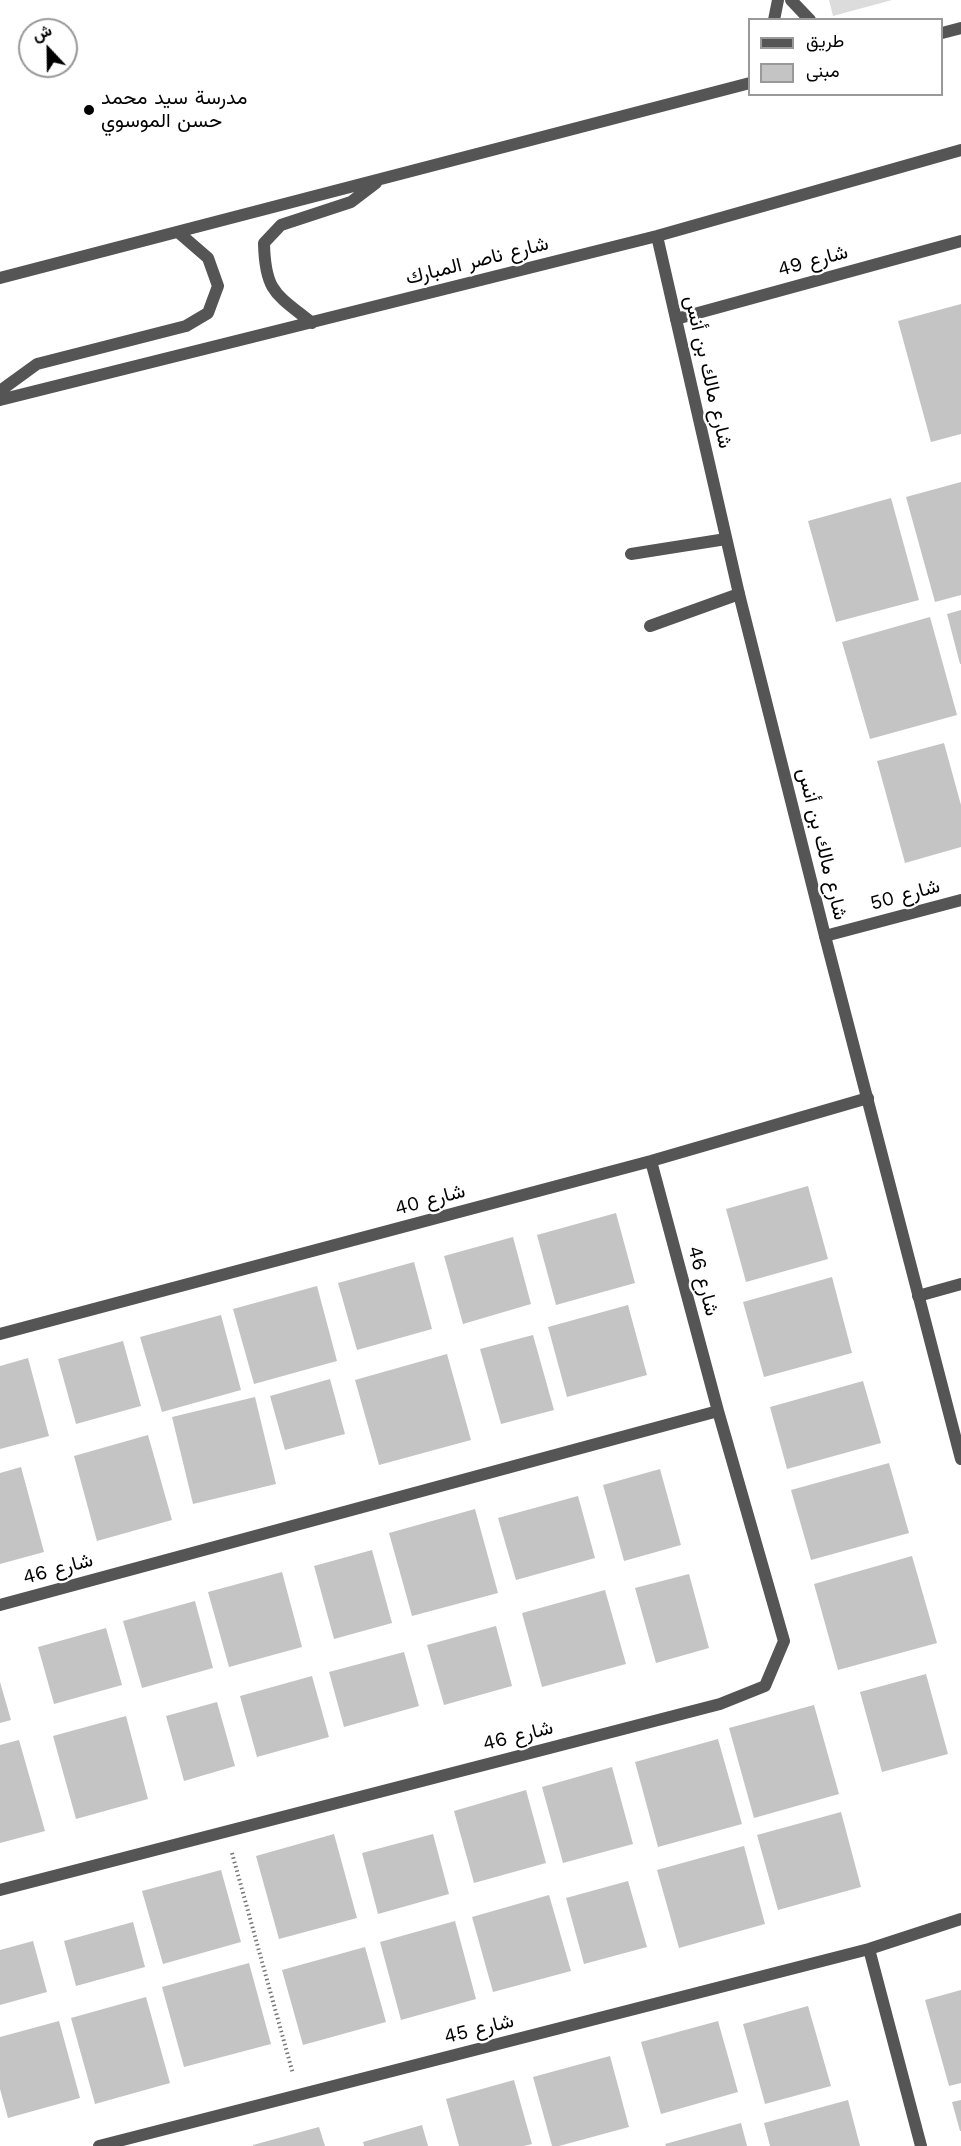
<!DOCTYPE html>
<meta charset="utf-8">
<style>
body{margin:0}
#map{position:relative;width:961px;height:2146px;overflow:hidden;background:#fff;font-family:"Work Sans",Vazirmatn,sans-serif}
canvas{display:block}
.legend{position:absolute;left:748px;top:18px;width:195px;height:78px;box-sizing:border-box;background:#fff;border:2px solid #999;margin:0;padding:8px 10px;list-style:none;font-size:18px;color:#000}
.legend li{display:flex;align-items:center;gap:12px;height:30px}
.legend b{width:30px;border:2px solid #999}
.north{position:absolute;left:18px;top:18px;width:60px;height:60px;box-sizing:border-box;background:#fff;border:2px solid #999;border-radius:50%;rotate:338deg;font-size:16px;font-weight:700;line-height:24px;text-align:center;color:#000}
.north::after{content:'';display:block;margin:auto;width:21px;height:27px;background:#000;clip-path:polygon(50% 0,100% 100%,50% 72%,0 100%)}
</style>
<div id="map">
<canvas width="961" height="2146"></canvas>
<ul class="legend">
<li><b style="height:8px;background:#555"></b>طريق</li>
<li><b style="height:16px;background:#c4c4c4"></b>مبنى</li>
</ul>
<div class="north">ش</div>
</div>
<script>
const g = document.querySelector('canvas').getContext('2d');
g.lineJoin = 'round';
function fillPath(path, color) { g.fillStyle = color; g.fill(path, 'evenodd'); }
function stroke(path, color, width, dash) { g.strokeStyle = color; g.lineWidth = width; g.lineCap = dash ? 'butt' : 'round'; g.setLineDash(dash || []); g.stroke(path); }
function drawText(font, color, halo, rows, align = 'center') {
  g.font = font + ' "Work Sans",Vazirmatn,sans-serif'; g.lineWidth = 5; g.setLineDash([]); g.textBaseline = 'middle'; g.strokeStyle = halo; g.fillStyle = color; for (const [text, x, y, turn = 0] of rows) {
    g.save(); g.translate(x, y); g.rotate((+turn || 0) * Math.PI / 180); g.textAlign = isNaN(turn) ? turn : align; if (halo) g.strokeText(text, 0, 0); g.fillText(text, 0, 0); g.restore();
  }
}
const green = new Path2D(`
 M829 0H892L833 16Z`);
const building = new Path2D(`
 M961 304V434L931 442 898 321Z
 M961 482V595L935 602 906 497Z
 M891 498 919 600 836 622 808 521Z
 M961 610V664H960L947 614Z
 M930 617 957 715 870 739 842 642Z
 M944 743 961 805V847L905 863 877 761Z
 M808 1186 828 1259 746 1282 726 1209Z
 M616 1213 635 1283 556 1305 537 1235Z
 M513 1237 531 1304 463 1324 444 1256Z
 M414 1262 432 1329 357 1350 338 1283Z
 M832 1277 852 1353 764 1377 743 1302Z
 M317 1286 337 1361 254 1384 233 1309Z
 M628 1305 647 1375 567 1397 548 1327Z
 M221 1315 241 1390 162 1412 140 1337Z
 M533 1335 554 1410 501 1424 480 1349Z
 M123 1341 141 1406 76 1424 58 1359Z
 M447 1354 471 1440 379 1465 355 1380Z
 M28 1358 49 1436 0 1449V1366Z
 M330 1379 345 1434 285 1450 270 1396Z
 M863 1381 881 1443 787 1469 770 1407Z
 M255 1397 276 1484 193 1504 172 1417Z
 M148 1435 172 1520 97 1541 74 1456Z
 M889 1463 909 1533 811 1560 791 1490Z
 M21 1467 44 1552 0 1564V1473Z
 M660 1469 681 1545 624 1561 603 1485Z
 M578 1496 595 1558 516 1580 498 1518Z
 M475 1509 498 1593 412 1616 389 1533Z
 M372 1550 392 1623 334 1639 314 1566Z
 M912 1556 937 1643 838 1670 814 1584Z
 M282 1572 302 1647 229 1667 208 1592Z
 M689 1574 709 1648 656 1663 635 1588Z
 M605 1590 626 1664 542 1687 522 1613Z
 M195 1601 213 1668 142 1688 123 1621Z
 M496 1626 512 1686 444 1705 427 1645Z
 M106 1628 122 1685 54 1704 38 1647Z
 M404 1652 419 1706 344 1727 329 1672Z
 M926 1674 948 1754 882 1772 860 1692Z
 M312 1676 329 1737 257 1757 240 1696Z
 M0 1682 11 1720 0 1723Z
 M217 1702 235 1766 184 1781 166 1716Z
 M814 1705 839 1794 754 1818 729 1728Z
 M126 1716 148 1799 76 1819 53 1736Z
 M718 1739 742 1824 658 1847 635 1762Z
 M19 1740 45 1831 0 1843V1745Z
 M612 1767 633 1844 563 1863 542 1787Z
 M526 1790 546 1863 474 1883 454 1811Z
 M841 1812 861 1887 778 1910 757 1835Z
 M334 1834 357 1918 279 1939 256 1856Z
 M433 1834 449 1894 378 1914 362 1853Z
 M744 1846 765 1924 679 1948 657 1870Z
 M221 1870 241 1942 163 1964 142 1891Z
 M628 1881 647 1947 584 1964 566 1898Z
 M549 1895 571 1971 493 1992 472 1917Z
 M455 1921 476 1999 401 2020 380 1942Z
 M133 1922 145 1967 76 1986 64 1941Z
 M33 1941 47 1992 0 2005V1950Z
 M365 1947 386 2022 303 2045 282 1970Z
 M249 1963 271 2044 184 2067 162 1987Z
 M961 1990V2083L949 2086 925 2000Z
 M146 1997 170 2083 95 2104 71 2018Z
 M808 2006 831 2086 765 2104 743 2024Z
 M59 2021 80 2098 8 2118 0 2089V2037Z
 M718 2021 738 2092 661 2114 641 2042Z
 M610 2056 629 2127 559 2146H552L533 2077Z
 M514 2080 532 2144 524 2146H459L446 2099Z
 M848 2100 860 2146H770L764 2123Z
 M961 2100V2131H960L952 2102Z
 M741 2123 747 2146H666L665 2144Z
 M422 2125 428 2146H364L363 2142Z
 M319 2127 325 2146H253V2145Z`);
const path = new Path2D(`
 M232 1853 293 2074`);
const service = new Path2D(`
 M631 554 726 539
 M650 626 739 594`);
const minor = new Path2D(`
 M676 319 961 241
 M825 936 961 900
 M918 1296 961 1284
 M0 1334 651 1161 868 1098
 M0 1605 718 1411
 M0 1890 720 1704 765 1686 784 1641 718 1411 651 1161
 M869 1949 921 2146
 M99 2146 869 1949 961 1919`);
const tertiary = new Path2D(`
 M791 0 810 20
 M774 20 778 0
 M942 33 961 28
 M657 236 739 594 825 936 961 1459
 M0 278 750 83
 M312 323C276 294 265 292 264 243L281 225 351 202 376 183
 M0 391 37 364 186 326 208 313 218 286 208 258 178 232
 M0 400 657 236 961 150`);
const markers = [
 [89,110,6,"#000"]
];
const poiNames = [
 ["مدرسة سيد محمد",101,98],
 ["حسن الموسوي",101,121]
];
const streetNames = [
 ["شارع ناصر المبارك",477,261,-14],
 ["شارع 49",813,261,-15],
 ["شارع مالك بن أنس",708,372,77],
 ["شارع مالك بن أنس",822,844,76],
 ["شارع 50",905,895,-15],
 ["شارع 40",430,1200,-15],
 ["شارع 46",703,1281,75],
 ["شارع 46",58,1569,-15],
 ["شارع 46",518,1736,-14],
 ["شارع 45",479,2029,-14]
];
fillPath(green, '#dcdcdc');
fillPath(building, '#c4c4c4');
stroke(path, '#777', 4, [1.5, 3]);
stroke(service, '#555', 12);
stroke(minor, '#555', 12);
stroke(tertiary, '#555', 12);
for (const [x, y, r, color] of markers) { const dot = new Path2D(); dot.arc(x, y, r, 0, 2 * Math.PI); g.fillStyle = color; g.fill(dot); stroke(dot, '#fff', 2); }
drawText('20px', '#000', '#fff', poiNames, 'left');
drawText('20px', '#000', '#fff', streetNames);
</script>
